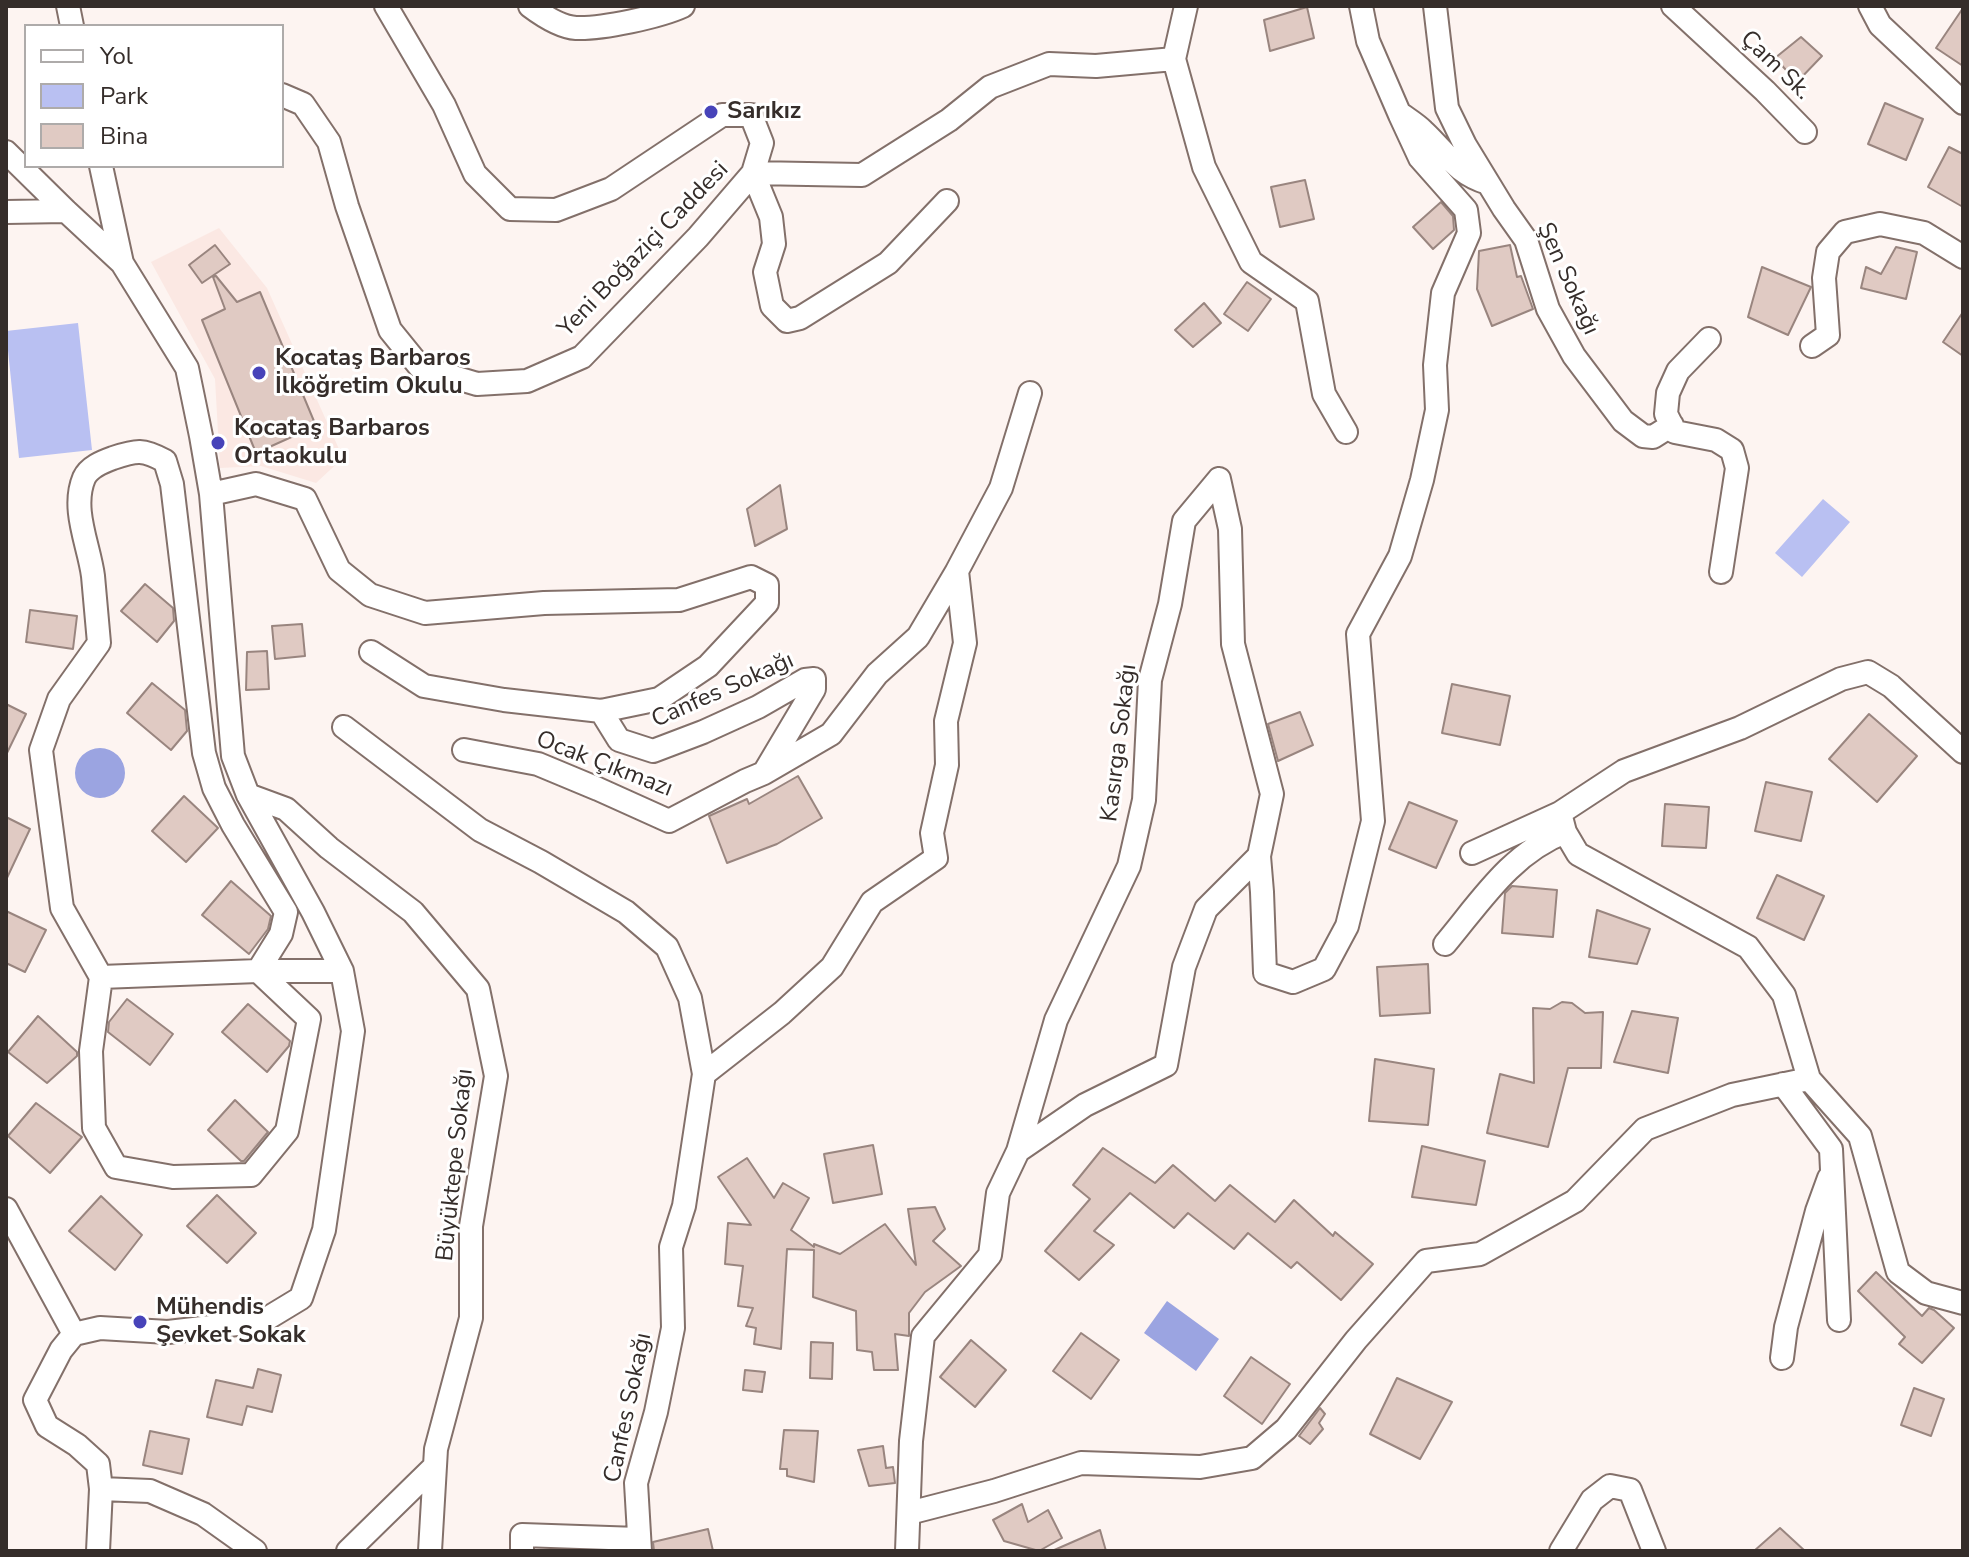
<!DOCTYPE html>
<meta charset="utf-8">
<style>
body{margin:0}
#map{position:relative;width:1969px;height:1557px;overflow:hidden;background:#fdf4f1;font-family:"Nunito Sans",sans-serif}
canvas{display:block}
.frame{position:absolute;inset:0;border:8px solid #352d2a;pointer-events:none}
.legend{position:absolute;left:24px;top:24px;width:260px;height:144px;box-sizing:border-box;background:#fff;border:2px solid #aeabaa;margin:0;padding:10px 14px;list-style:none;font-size:24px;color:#352d2a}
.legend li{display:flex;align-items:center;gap:16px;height:40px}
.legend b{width:40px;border:2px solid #aeabaa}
</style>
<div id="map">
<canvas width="1969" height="1557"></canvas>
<div class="frame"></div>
<ul class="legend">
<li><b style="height:10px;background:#fff"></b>Yol</li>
<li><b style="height:22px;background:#b9c0f2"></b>Park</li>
<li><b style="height:22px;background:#e0cac3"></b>Bina</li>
</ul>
</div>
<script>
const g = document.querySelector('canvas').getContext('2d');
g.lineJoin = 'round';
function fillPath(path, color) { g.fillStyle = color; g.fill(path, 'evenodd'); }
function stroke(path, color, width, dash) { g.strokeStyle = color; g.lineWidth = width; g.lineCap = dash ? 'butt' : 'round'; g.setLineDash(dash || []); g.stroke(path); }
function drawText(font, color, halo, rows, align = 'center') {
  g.font = font + ' "Nunito Sans",sans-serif'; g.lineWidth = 6; g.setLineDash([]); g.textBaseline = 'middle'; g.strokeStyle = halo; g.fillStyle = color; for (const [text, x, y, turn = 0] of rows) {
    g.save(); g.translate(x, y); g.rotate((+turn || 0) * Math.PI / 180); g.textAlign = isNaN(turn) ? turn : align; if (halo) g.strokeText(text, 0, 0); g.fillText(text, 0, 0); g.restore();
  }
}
const built = new Path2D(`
 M219 228 267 288 343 458 316 483 261 466 220 468 215 379 151 262Z`);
const green = new Path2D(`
 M78 323 92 450 19 458 6 331Z
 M1823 499 1850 522 1802 577 1775 553Z`);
const water = new Path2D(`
 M75 773a25 25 0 1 1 50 0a25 25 0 1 1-50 0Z
 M1167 1301 1219 1339 1196 1371 1144 1333Z`);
const building = new Path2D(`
 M1307 7 1314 38 1270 51 1264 20Z
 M1963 8V66L1936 48Z
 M1801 37 1822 56 1797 82 1775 58Z
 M1885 103 1923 119 1906 160 1868 144Z
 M1949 147 1963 154V207L1928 187Z
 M1305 180 1314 219 1280 227 1271 187Z
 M1441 202 1453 216 1454 230 1433 249 1413 227Z
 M215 245 230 264 202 283 189 265Z
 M1510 245 1517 277 1521 276 1533 309 1492 326 1477 289 1479 251Z
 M1896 247 1917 252 1906 299 1861 288 1866 267 1881 274Z
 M1762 267 1811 287 1788 335 1748 317Z
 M216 276 237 302 260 292 316 426 256 453 202 320 225 309 213 277Z
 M1247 282 1271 299 1248 331 1224 314Z
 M1204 303 1221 323 1193 347 1175 330Z
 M1963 312V356L1943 342Z
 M780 485 787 529 755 546 747 509Z
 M145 584 173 608 174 621 157 642 121 611Z
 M30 610 77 616 73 649 26 642Z
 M302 624 305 656 275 659 272 626Z
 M267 651 269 689 246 690 247 652Z
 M152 683 185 710 187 731 171 750 127 713Z
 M1452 684 1510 696 1500 745 1442 733Z
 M6 704 26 714 6 755Z
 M1300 712 1313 745 1278 761 1268 724Z
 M1869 714 1917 756 1877 802 1829 759Z
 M798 776 822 818 777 844 727 863 709 816 747 799 749 804Z
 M1766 782 1812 792 1801 841 1755 831Z
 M184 796 218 828 186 862 152 831Z
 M1409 802 1457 821 1436 868 1389 849Z
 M1665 804 1709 807 1706 848 1662 846Z
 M6 817 30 829 6 880Z
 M1777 875 1824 896 1804 940 1757 918Z
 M231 881 271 916 268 929 249 954 202 915Z
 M1512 886 1557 890 1553 937 1502 933 1505 893Z
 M1597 910 1650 929 1637 964 1589 957Z
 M6 911 46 930 25 972 6 963Z
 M1428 964 1430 1013 1380 1016 1377 967Z
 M127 999 173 1034 150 1065 108 1032 109 1022Z
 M1562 1002 1572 1003 1585 1013 1603 1012 1601 1068H1568L1548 1147 1487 1133 1500 1074 1534 1083 1533 1008 1550 1009Z
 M248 1004 290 1041 289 1046 267 1072 222 1032Z
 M1632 1011 1678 1018 1668 1073 1614 1062Z
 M38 1016 77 1052V1056L47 1083 8 1052Z
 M1375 1059 1434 1069 1428 1125 1369 1121Z
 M235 1100 268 1132 244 1161H241L208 1130Z
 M36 1103 82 1137 50 1173 8 1136Z
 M873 1145 882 1194 833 1203 824 1154Z
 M1422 1146 1485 1161 1476 1205 1412 1197Z
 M1103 1148 1155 1183 1173 1165 1215 1201 1230 1185 1275 1222 1294 1200 1333 1236 1335 1232 1373 1264 1341 1300 1297 1262 1291 1268 1248 1233 1234 1249 1188 1213 1174 1228 1130 1193 1094 1231 1114 1245 1079 1280 1045 1251 1090 1199 1073 1185Z
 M747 1158 774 1198 783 1183 809 1198 791 1230 814 1247V1244L840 1254 885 1224 916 1265 908 1209 935 1207 945 1229 933 1241 961 1266 925 1292 909 1313V1336L895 1334 898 1370H874L872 1352 857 1350 856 1311 813 1297 814 1250 787 1249 781 1349 754 1344 756 1328 746 1326 753 1308 738 1306 743 1266 725 1264 728 1223 751 1225 718 1177Z
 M217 1195 256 1233 227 1263 187 1226Z
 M101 1196 142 1235 115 1270 69 1231Z
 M1876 1272 1922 1316 1929 1308 1934 1310 1954 1328 1922 1363 1899 1344 1905 1337 1858 1291Z
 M1081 1333 1119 1360 1091 1399 1053 1371Z
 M971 1340 1006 1370 975 1407 940 1377Z
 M811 1342 833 1343 832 1379 810 1378Z
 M1251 1357 1290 1384 1262 1424 1224 1396Z
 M258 1369 281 1375 272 1412 247 1406 242 1425 207 1417 216 1380 253 1388Z
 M745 1370 765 1372 762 1392 743 1390Z
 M1397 1378 1452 1402 1420 1459 1370 1434Z
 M1914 1388 1944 1399 1931 1436 1901 1425Z
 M1320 1408 1325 1414 1319 1423 1323 1429 1310 1444 1299 1436Z
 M784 1430 818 1431 814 1482 787 1476V1469H780Z
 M150 1431 189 1439 182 1474 143 1465Z
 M883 1446 886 1468 893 1467 895 1483 869 1486 858 1450Z
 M1022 1504 1028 1522 1048 1510 1062 1538 1039 1551 1004 1541 993 1520Z
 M1780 1528 1805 1551H1754Z
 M708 1529 713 1551H654L653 1542Z
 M1100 1530 1106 1551H1052Z`);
const minor = new Path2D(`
 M68 6 72 26
 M530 6C542 15 560 27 576 28 602 29 659 17 683 6
 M1435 6 1447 108 1465 145 1504 209 1526 240 1548 309 1574 356 1623 421 1643 436 1653 437 1672 425
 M1673 6 1765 91 1805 132
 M1870 6 1880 25 1963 103
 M1174 59 1186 6
 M282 95 303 104 329 142 347 206 390 330 420 367 477 384 527 381 582 357 698 237 753 173 762 143 751 115H722L611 189 556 210 510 209 475 174 444 105 386 6
 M1402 115C1409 120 1417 125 1423 131 1447 153 1455 173 1488 183
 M6 152 66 211 122 263 187 368 201 436 211 494 233 756 248 795 313 912 342 971 353 1031 324 1230 301 1298 263 1321 168 1332 100 1328 74 1334 61 1350 35 1400 47 1426 77 1445 98 1464 101 1489 98 1551
 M101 166 122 263
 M947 201 888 263 800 318 787 321 772 306 765 272 774 244 771 217 753 173 862 175 949 120 990 87 1049 64 1096 66 1174 59 1204 167 1251 262 1307 301 1324 394 1346 432
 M6 212 66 211
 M1709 339 1678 371 1668 393 1666 414 1675 432 1716 440 1732 450 1737 468 1721 572
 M1812 346 1828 335 1824 278 1828 252 1845 232 1880 224 1924 233 1963 257
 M211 494 256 484 305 499 339 570 370 595 425 613 544 603 679 600 751 577 767 585V603L708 666 659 699 601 711 619 740 653 751 703 732 758 707 805 680 814 679V689L764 773 831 734 877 674 918 637 957 571 965 643 946 721 947 765 932 833 936 858 872 902 832 967 782 1013 704 1074 684 1206 671 1247 673 1328 656 1412 636 1483 640 1551
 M957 571 1001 488 1030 393
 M371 652 424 686 504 700 601 711
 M344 727 480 830 541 862 626 912 667 947 690 998 704 1074
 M464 750 538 764 598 789 669 821 745 781 764 773
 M248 795 286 809 329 848 413 912 478 989 496 1076 471 1226V1318L436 1449 430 1551
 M1560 813 1565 832 1578 854 1748 947 1784 995 1809 1079 1860 1136 1898 1272 1926 1293 1963 1303
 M1472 853 1560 813 1624 771 1740 728 1841 679 1868 672 1891 686 1963 752
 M1259 856 1262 892 1265 973 1293 982 1324 969 1347 926 1373 821 1358 634 1400 556 1422 480 1437 410 1435 365 1443 293 1469 233 1466 210 1420 158 1400 115 1368 41 1361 6
 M1445 944C1481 901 1511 853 1565 832
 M101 977 91 1051 94 1128 116 1167 173 1177 251 1175 287 1131 309 1019 258 971 281 934 286 912 233 825 214 788 204 753 172 484 165 461C143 449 137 450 113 458 102 462 89 467 84 478 71 509 89 545 93 576 95 598 97 621 99 643L59 699 41 750 62 908 101 977 258 971H342
 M1783 1084 1831 1149 1839 1320
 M1018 1151 1056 1020 1129 866 1144 800 1150 680 1170 604 1184 521 1219 479
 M6 1209 74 1334
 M1782 1358 1786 1327 1817 1211 1829 1178
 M101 1489 150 1491 203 1514 255 1551
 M909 1513 994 1491 1081 1463 1200 1467 1252 1458 1286 1429 1356 1340 1426 1261 1480 1254 1575 1201 1645 1129 1732 1095 1809 1079
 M348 1551 435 1466
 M522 1551V1535L638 1539
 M907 1551 911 1441 923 1336 990 1255 998 1193 1018 1151 1085 1105 1166 1065 1184 967 1206 909 1259 856 1272 794 1233 644 1230 529 1219 479
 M1561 1551 1592 1500 1610 1486 1630 1490 1654 1551`);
const markers = [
 [711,112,8,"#4743b9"],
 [259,373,8,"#4743b9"],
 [218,443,8,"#4743b9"],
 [140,1322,8,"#4743b9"]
];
const streetNames = [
 ["Çam Sk.",1775,66,44],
 ["Yeni Boğaziçi Caddesi",644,250,-46],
 ["Şen Sokağı",1567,279,66],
 ["Canfes Sokağı",723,691,-24],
 ["Kasırga Sokağı",1120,743,-83],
 ["Ocak Çıkmazı",604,765,21],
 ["Büyüktepe Sokağı",456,1165,-84],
 ["Canfes Sokağı",629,1408,-78]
];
const poiNames = [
 ["Sarıkız",727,112],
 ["Kocataş Barbaros",275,359],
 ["İlköğretim Okulu",275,387],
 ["Kocataş Barbaros",234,429],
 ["Ortaokulu",234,457],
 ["Mühendis",156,1308],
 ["Şevket Sokak",156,1336]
];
fillPath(built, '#fbe8e3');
fillPath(green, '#b9c0f2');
fillPath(water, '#9ba4e1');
fillPath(building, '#e0cac3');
stroke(building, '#99857f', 2);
stroke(minor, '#83706a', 26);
stroke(minor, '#fff', 22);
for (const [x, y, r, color] of markers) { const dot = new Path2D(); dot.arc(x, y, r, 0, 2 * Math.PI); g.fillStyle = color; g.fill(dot); stroke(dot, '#fff', 3); }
drawText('24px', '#352d2a', '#fff', streetNames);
drawText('bold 24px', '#352d2a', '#fff', poiNames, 'left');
</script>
